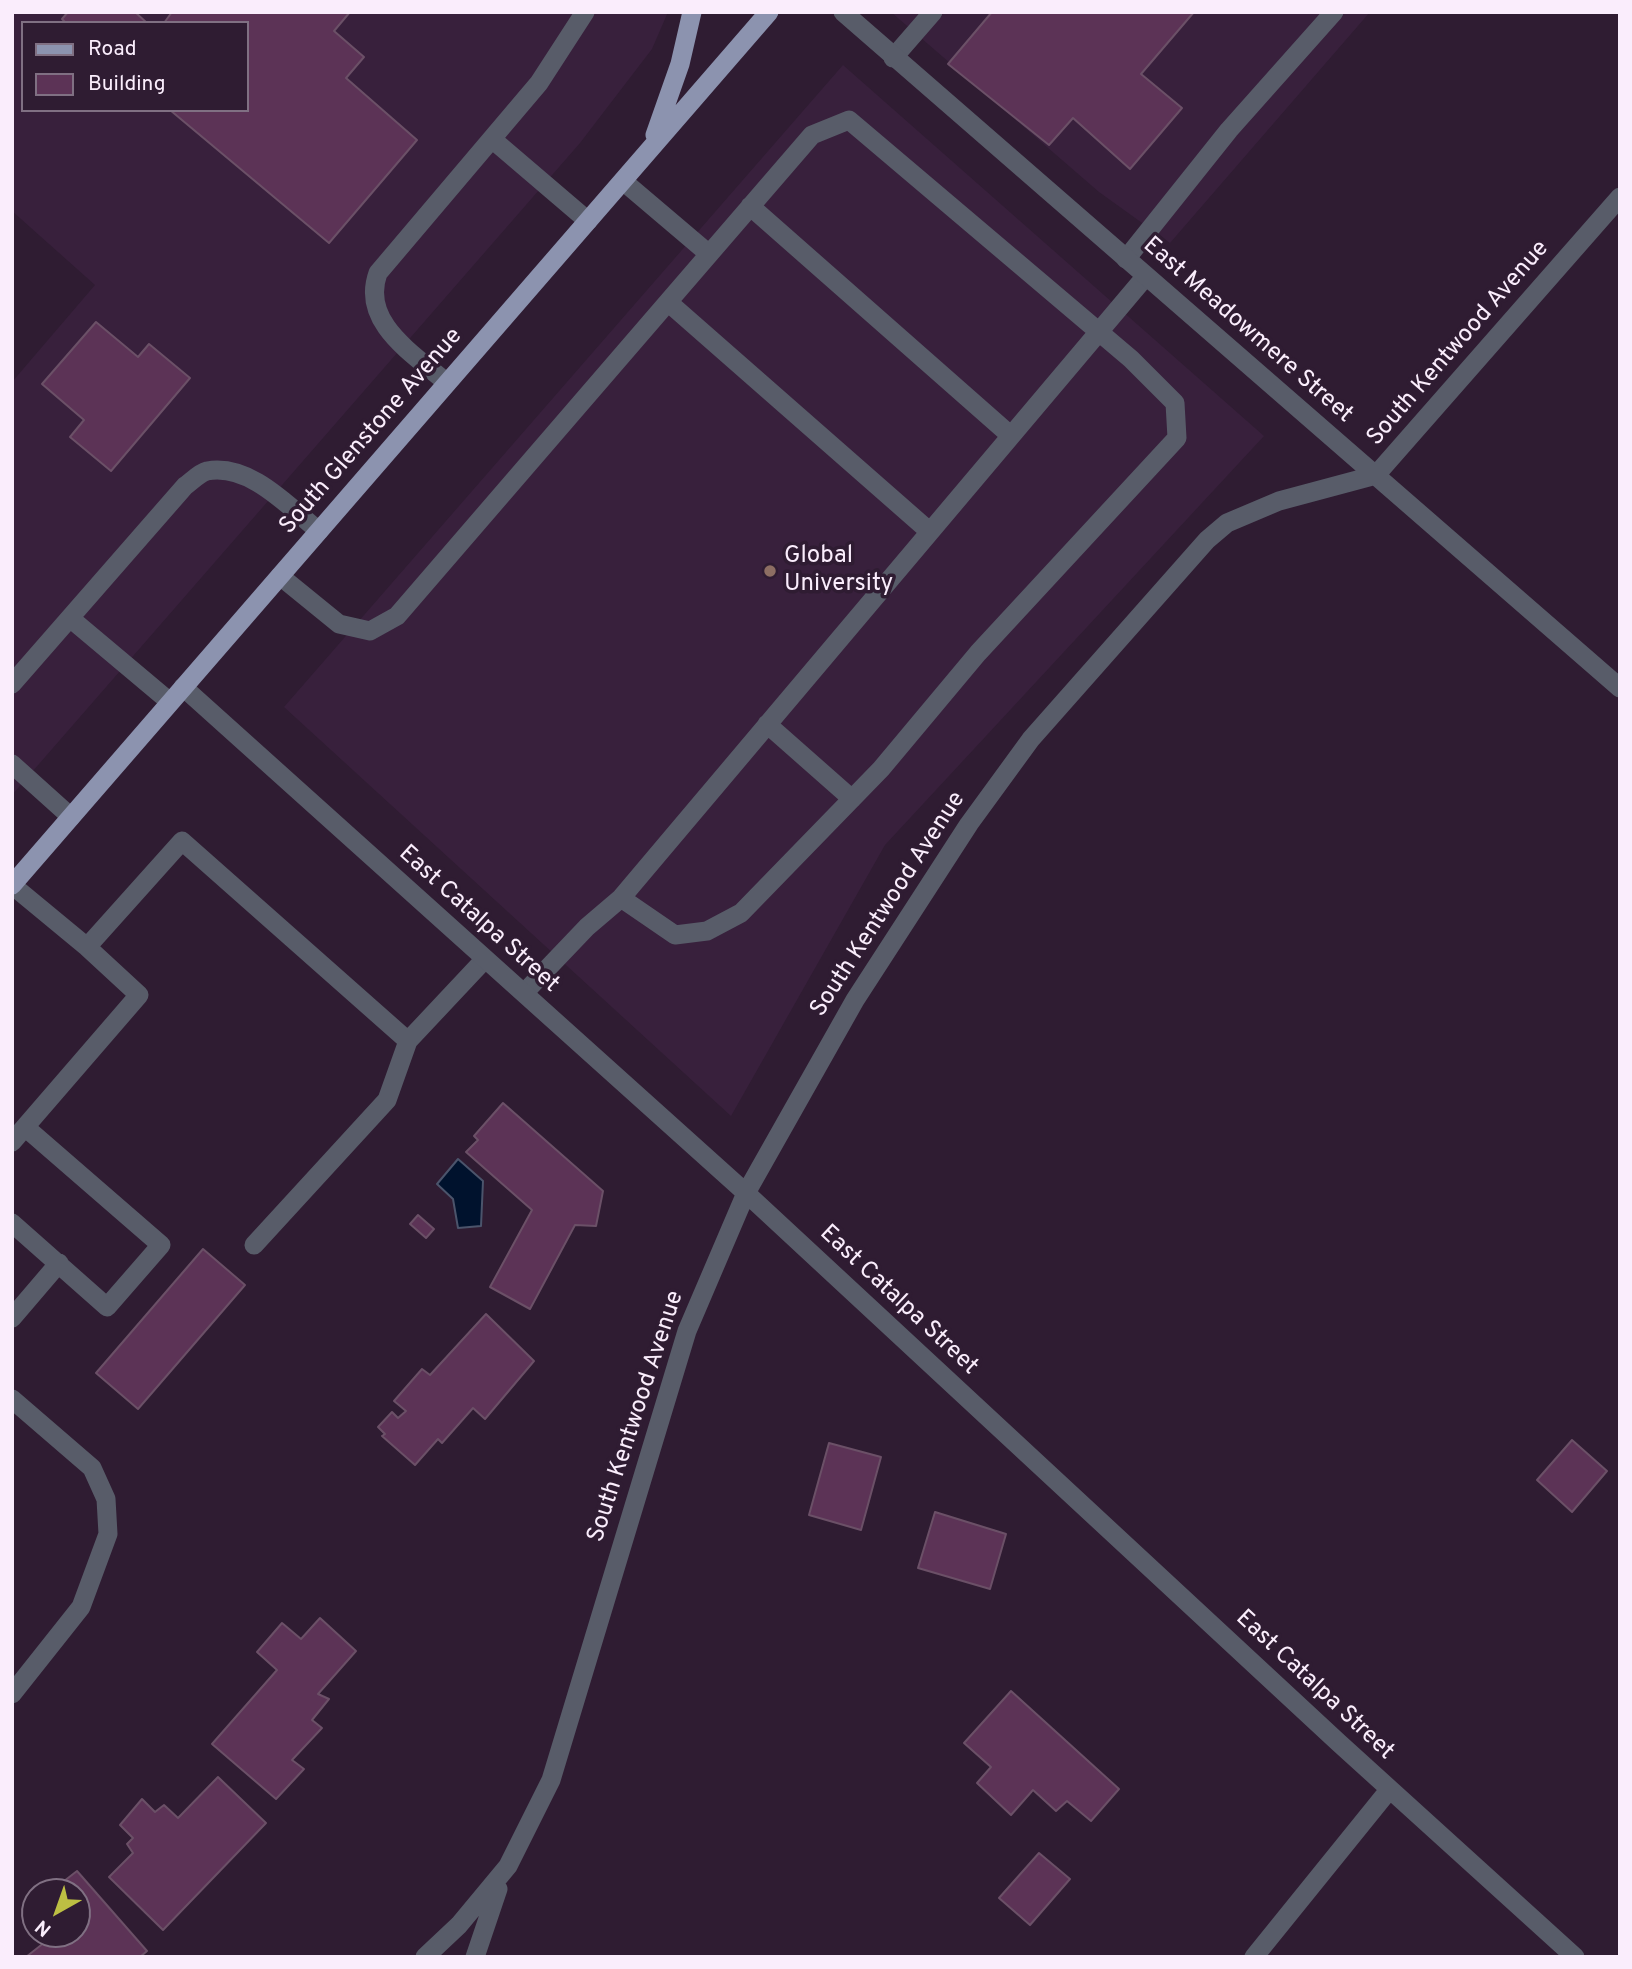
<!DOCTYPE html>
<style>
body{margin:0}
#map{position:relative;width:1632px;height:1969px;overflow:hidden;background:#2f1c32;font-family:Overpass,sans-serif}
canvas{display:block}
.frame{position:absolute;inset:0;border:14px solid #faedfc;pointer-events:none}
.legend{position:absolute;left:21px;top:21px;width:228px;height:91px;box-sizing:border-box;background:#2f1c32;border:2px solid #807083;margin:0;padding:9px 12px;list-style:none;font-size:21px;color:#faedfc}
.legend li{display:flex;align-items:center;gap:14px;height:35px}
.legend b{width:35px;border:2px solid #807083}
.north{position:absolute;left:21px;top:1878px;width:70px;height:70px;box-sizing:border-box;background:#2f1c32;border:2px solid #807083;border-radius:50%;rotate:220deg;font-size:19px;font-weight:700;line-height:28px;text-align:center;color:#faedfc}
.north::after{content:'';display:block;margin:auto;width:24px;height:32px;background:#bdbf43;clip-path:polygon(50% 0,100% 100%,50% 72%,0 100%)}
</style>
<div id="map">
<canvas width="1632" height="1969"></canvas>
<div class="frame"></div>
<ul class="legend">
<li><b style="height:9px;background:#8c93af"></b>Road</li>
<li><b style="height:19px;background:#5c3356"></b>Building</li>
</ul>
<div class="north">N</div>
</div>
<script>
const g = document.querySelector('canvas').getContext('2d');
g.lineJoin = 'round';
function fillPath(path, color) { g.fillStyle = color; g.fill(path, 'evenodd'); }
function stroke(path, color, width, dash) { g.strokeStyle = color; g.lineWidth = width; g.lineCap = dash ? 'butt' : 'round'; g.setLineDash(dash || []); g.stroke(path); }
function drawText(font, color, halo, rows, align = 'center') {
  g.font = font + ' Overpass,sans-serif'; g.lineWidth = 7; g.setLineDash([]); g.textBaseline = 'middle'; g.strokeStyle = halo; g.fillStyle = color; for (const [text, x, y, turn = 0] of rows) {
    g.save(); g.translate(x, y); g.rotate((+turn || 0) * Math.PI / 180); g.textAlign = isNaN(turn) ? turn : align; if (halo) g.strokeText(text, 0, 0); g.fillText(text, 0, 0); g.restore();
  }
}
const built = new Path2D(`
 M12 12H668L652 49 580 143 12 795V382L95 285 12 211ZM23 23H247V110H23Z
 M891 12H1370L1170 243 1099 192Z
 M843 65 1264 436 885 845 731 1116 284 707Z`);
const water = new Path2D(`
 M458 1159 483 1181 481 1226 458 1228 453 1199 437 1184Z`);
const building = new Path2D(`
 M68 12H135L147 23H66L62 19Z
 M172 12H350L334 31 364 57 346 78 417 140 329 243 170 110H247V23H164Z
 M992 12H1194L1141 74 1182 108 1130 169 1073 118 1049 145 948 64Z
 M96 322 138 357 149 344 190 378 111 471 70 437 84 420 42 384Z
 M503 1103 603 1191 596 1226 575 1225 530 1309 490 1287 532 1210 466 1152 478 1140 474 1136Z
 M418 1215 434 1229 426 1238 410 1224Z
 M203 1249 245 1285 138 1409 96 1373Z
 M486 1314 534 1361 485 1419 473 1408 442 1443 438 1439 415 1465 382 1436 385 1434 378 1427 392 1412 398 1418 406 1411 394 1401 422 1369 430 1375Z
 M1572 1440 1607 1471 1572 1512 1537 1480Z
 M829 1443 881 1457 861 1530 809 1515Z
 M935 1512 1006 1534 990 1589 918 1568Z
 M320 1618 356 1651 318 1694 329 1699 312 1720 322 1728 292 1760 304 1769 276 1799 212 1744 277 1670 257 1652 282 1623 301 1639Z
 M1011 1691 1119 1789 1091 1821 1067 1801 1056 1811 1033 1790 1011 1815 977 1783 991 1767 964 1743Z
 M218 1777 266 1823 163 1930 109 1877 133 1853 127 1844 133 1838 120 1825 142 1799 155 1812 164 1805 178 1818Z
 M1039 1853 1070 1879 1030 1925 999 1898Z
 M77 1871 147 1951 140 1957H26L45 1942 39 1934H77V1892H50Z
 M35 1904V1929L23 1913Z`);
const service = new Path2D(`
 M893 58 933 12
 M492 139 588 221
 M623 181 709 254
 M750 206 1010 435
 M1126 259 1229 130 1334 12
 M668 302 929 531
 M447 383C414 354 360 323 378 273L539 83 585 12
 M280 576 339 624 370 631 397 616 812 135 849 120 1131 359 1175 403 1177 438 978 653 881 769 741 913 707 931 675 935 621 898 587 927 524 993
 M70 618 170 702
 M12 684 185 486C191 482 199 473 207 471 250 463 289 507 319 531
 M767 724 852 799
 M12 764 71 817
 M12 885 87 947 182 841 408 1041
 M621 898 1146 276
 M12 1142 139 995 87 947
 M12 1223 107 1307 161 1245 25 1127
 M254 1245 387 1100 408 1041 485 959
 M12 1318 59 1263
 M12 1399 92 1468 106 1499 108 1534 81 1607 12 1694`);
const minor = new Path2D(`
 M843 12 1620 688
 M183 687 746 1193 1339 1743 1575 1957
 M425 1957 459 1925 508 1866 551 1780 687 1331 746 1193 855 1000 969 824 1031 739 1207 540 1227 523 1279 501 1376 475 1620 197
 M475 1957 498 1889
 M1254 1957 1389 1790`);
const primary = new Path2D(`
 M655 135 680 64 692 12
 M12 885 769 12`);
const markers = [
 [770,571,7,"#8d6e63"]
];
const streetNames = [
 ["East Meadowmere Street",1247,331,41],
 ["South Kentwood Avenue",1459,344,-49],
 ["South Glenstone Avenue",372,432,-49],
 ["South Kentwood Avenue",889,905,-57],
 ["East Catalpa Street",478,920,42],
 ["East Catalpa Street",898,1301,43],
 ["South Kentwood Avenue",637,1417,-72],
 ["East Catalpa Street",1314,1686,43]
];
const poiNames = [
 ["Global",784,557],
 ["University",784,585]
];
fillPath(built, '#38203c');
fillPath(water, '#00122d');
stroke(water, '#4b546b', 2);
fillPath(building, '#5c3356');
stroke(building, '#6b5067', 2);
stroke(service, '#585c69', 19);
stroke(minor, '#585c69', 19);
stroke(primary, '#8c93af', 19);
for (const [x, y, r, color] of markers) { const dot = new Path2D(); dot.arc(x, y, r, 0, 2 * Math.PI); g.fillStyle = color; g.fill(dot); stroke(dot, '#2f1c32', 2.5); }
drawText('24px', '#faedfc', '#2f1c32', streetNames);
drawText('24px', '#faedfc', '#2f1c32', poiNames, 'left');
</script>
